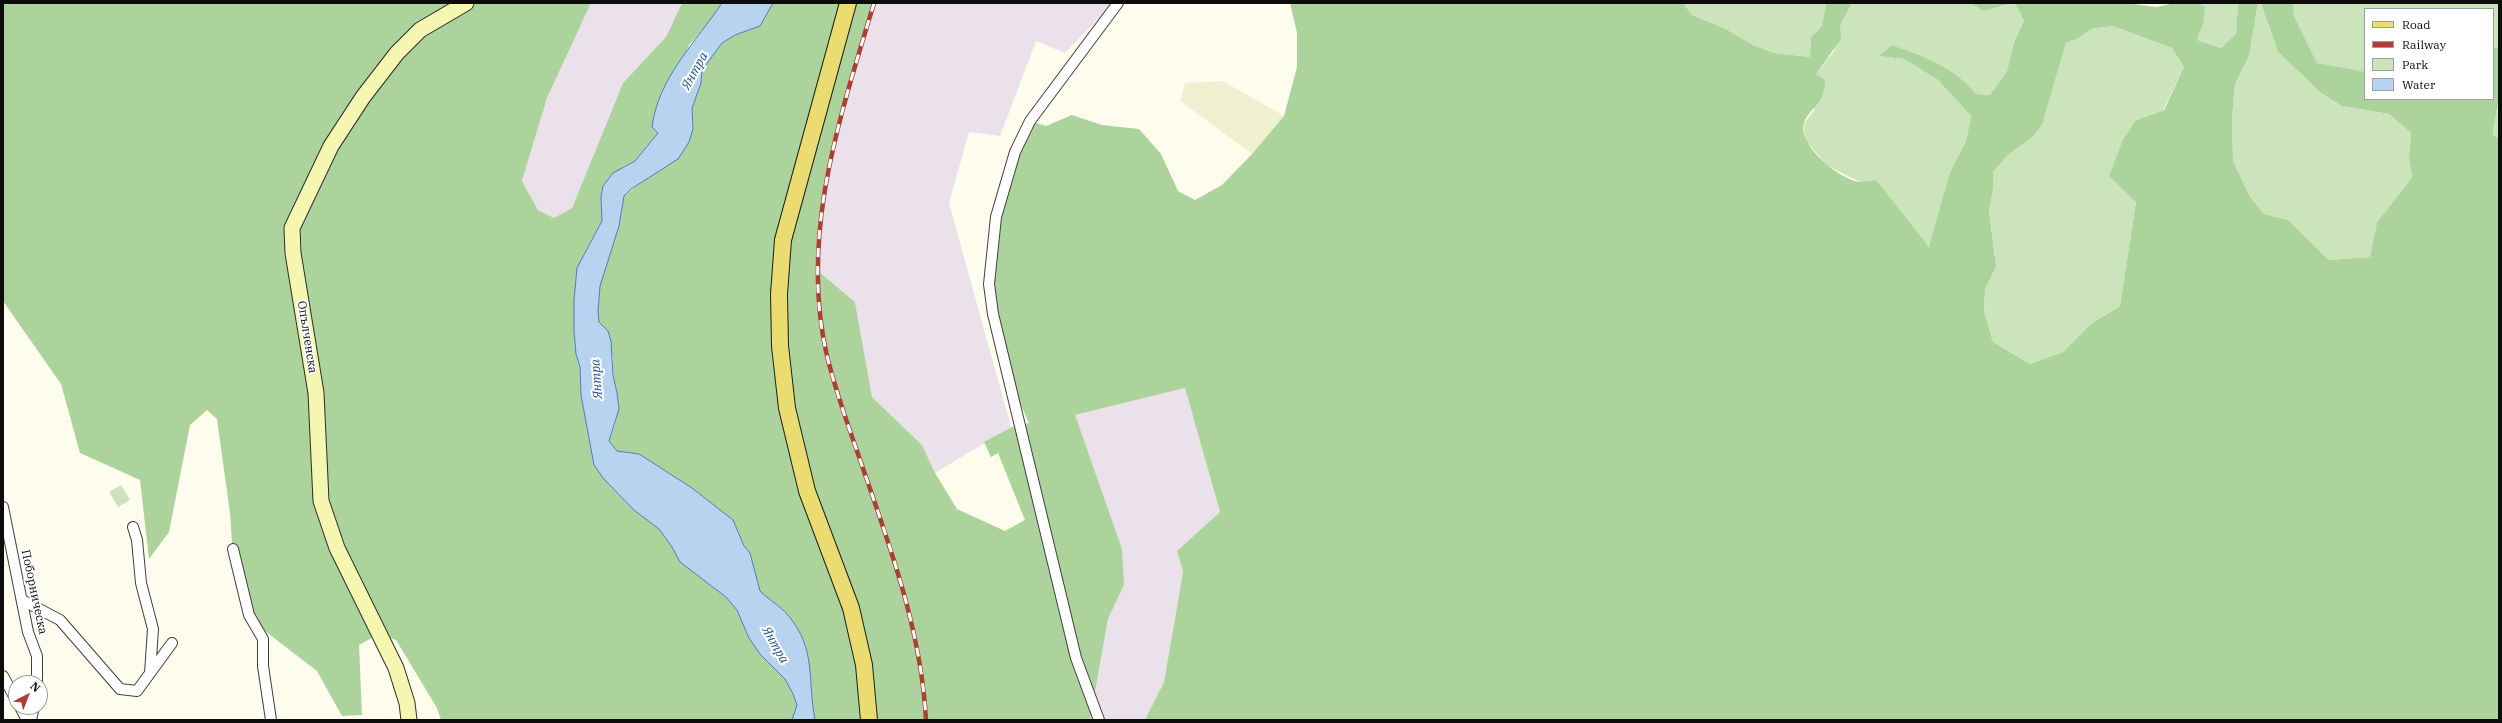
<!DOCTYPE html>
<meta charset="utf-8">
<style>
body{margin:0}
#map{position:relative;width:2502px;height:723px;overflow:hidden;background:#fdfced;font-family:"IBM Plex Serif",serif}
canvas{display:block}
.frame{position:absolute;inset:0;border:4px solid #0c0c0c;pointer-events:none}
.legend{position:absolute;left:2364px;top:8px;width:130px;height:92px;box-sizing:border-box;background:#fff;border:1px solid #9e9e9e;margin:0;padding:5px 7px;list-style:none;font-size:12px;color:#0c0c0c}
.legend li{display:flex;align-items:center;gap:8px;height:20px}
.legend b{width:20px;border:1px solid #9e9e9e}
.north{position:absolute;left:8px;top:675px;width:40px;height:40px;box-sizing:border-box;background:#fff;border:1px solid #9e9e9e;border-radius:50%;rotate:42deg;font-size:11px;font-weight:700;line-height:16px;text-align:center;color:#0c0c0c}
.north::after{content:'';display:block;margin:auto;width:14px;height:18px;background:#ad3e33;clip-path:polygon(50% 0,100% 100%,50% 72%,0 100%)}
</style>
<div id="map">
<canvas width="2502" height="723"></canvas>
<div class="frame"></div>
<ul class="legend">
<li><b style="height:5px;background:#eadc71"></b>Road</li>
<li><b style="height:5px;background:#ad3e33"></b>Railway</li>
<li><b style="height:11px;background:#cbe4bb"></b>Park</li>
<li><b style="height:11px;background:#b7d3ef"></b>Water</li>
</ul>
<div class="north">N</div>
</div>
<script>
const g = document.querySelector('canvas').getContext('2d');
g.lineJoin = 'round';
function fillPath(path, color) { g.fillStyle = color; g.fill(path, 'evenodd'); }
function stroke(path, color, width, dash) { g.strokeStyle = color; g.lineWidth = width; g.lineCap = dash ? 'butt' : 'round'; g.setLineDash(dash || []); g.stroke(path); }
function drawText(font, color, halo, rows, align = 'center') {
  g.font = font + ' "IBM Plex Serif",serif'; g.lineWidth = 4; g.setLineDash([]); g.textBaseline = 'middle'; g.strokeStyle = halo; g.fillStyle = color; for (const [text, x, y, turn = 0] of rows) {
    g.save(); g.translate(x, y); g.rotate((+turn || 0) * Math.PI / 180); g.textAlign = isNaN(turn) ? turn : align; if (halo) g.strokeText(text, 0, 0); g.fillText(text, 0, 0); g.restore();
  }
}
const industrial = new Path2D(`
 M591 3H682L666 37 623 83 572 208 554 218 538 210 522 181 547 98Z
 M874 3H1114L1065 53 1036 41 1000 136 969 132 949 203 1011 427 935 473 922 445 872 397 855 302 818 271 819 223 836 130Z
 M1185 388 1220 512 1177 551 1183 572 1164 682 1145 720H1090L1108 619 1124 585 1075 415Z`);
const farmland = new Path2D(`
 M1223 81 1284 116 1252 154 1180 101 1185 83Z`);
const green = new Path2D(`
 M1683 3H1826L1822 26 1811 37 1810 57 1774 53 1753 45 1726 29 1692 15Z
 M1852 3H1970L1984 11 2015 3 2024 21 2014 42 2007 71 1990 95 1976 94C1955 67 1923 56 1892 45L1880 56 1904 59 1938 80 1971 116 1966 141 1950 172 1930 247 1860 182 1828 166 1805 140 1804 124 1814 110 1816 74 1834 51 1840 26Z
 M2199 3H2238L2236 34 2221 48 2197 40 2204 22 2205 7Z
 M2258 3H2261L2278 52 2321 93 2342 106 2389 114 2411 133 2409 157 2412 178 2377 222 2370 257 2329 260 2288 220 2264 214 2250 197 2233 161 2232 118 2235 84 2249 56Z
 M2293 3H2499V48H2493V9H2365V72L2361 73 2317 63 2294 16Z
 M2113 26 2172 48 2184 67 2163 110 2136 120V202L2120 306 2091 324 2063 352 2030 364 1993 342 1984 311 1985 289 1995 255 1989 211 1993 189V172L2009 154 2033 137 2042 125 2066 43 2079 38 2091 29Z
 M2499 95V139L2493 135Z
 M121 485 130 500 118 507 109 492Z`);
const forest = new Path2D(`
 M3 3H591L547 98 522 181 538 210 554 218 572 208 623 83 666 37 682 3H722L707 25 689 45 658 133 635 161 623 167 601 197 602 221 584 254 576 354 580 367 581 395 591 449 603 478 634 510 659 529 672 547 680 562 726 597 737 610 749 638 760 654 785 679 793 694 797 705 792 720H441L437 708 396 640 379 634 359 645 362 715 342 716 317 671 261 628 249 615 233 557 230 513 217 419 207 410 190 425 169 532 149 559 140 480 80 453 61 384 3 301Z
 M773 3H875L836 130 825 182 818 271 855 302 872 397 922 445 935 473 957 509 1005 531 1025 520 998 453 991 457 984 442 1012 427 1029 423 1011 383 989 284 996 217 1030 121 1046 126 1072 115 1102 125 1139 129 1161 154 1178 191 1195 200 1222 185 1252 154 1284 116 1297 67V33L1290 3H1683L1692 15 1726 29 1753 45 1774 53 1810 57 1811 37 1822 26 1826 3H1852L1840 26 1841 39 1816 74 1825 80C1824 107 1811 105 1804 123 1797 145 1841 181 1861 182 1866 182 1872 181 1876 180L1929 247 1950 172 1966 141 1971 116 1938 80 1904 59 1879 56 1892 45C1923 56 1955 67 1976 94L1990 95 2007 71 2014 42 2024 21 2015 3H2127L2156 7 2175 3H2199L2205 7 2204 22 2197 40 2221 48 2236 34 2238 3H2258L2249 56 2235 84 2232 118 2233 161 2250 197 2264 214 2288 220 2329 260 2370 257 2377 222 2412 178 2409 157 2411 133 2389 114 2342 106 2321 93 2278 52 2261 3H2293L2294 16 2317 63 2365 72V99H2493V48H2499V95L2493 135 2499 139V720H1145L1164 682 1183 572 1177 551 1220 512 1185 388 1075 415 1122 549 1124 585 1108 619 1090 720H815C807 679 817 650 788 615 779 605 769 600 760 591L750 553 744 546 733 520 692 488 639 454 617 451 609 441 615 424 617 393 613 375V358L599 322 598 311 600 286 618 226 624 196 689 142 693 129 692 108 701 83 702 70 722 43 735 35 760 26ZM2113 26 2172 48 2184 67 2164 110 2136 120 2123 140 2109 176 2136 202 2120 306 2091 324 2063 352 2030 364 1993 342 1984 311 1985 289 1996 266 1989 211 1993 189V172L2009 154 2033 137 2042 125 2066 43 2079 38 2091 29Z
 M1970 3H2013L1984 11Z`);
const water = new Path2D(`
 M722 3H773L760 26 735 35 722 43 702 70 701 83 692 108 693 129 689 142 678 159 631 189 624 196 619 226 600 286 598 311 599 322 608 331 611 341 613 375 617 393 619 409 609 441 617 451 639 454 692 488 733 520 744 546 750 553 760 591C769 600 779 605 788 615 817 650 807 679 815 720H792L797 705 793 694 785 679 760 654 749 638 737 610 726 597 680 562 672 547 659 529 634 510 603 478 594 465 581 395 580 367 576 354 574 331V300L577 268 602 221 601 197 603 186 613 173 635 161 658 133 652 127C658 78 696 42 722 3Z`);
const street = new Path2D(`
 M3 507 28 632 37 656V683
 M133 527 137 540 141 583 153 629 150 673
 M233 549 249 615 263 639V666L271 720
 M22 600 60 620 120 689 137 691 172 643
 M3 676 16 700
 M20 707 27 720
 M31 720 34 707
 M1099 720 1076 658 993 314 989 284 996 217 1015 152 1030 121 1118 3`);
const secondary = new Path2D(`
 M409 720 407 703 396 668 337 548 321 501 316 393 293 253 292 228 331 146 363 97 397 53 420 30 466 3`);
const primary = new Path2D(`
 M848 3 783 240 779 294 780 346 787 408 807 491 851 608 864 665 869 720`);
const rail = new Path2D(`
 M874 3C840 117 799 235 827 356 835 388 846 420 857 451 887 539 921 626 926 720`);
const streetNames = [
 ["Опълченска",307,337,81],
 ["Поборническа",34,592,78]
];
const waterNames = [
 ["Янтра",695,71,-61],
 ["Янтра",597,379,-94],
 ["Янтра",775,645,60]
];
fillPath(industrial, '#eae1ea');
fillPath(farmland, '#eff0d0');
fillPath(green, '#cbe4bb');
fillPath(forest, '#add39c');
fillPath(water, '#b7d3ef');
stroke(water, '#467fbe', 1);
stroke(street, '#3f3f3f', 12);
stroke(secondary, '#2e2e2e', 17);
stroke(primary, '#1d1d1d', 18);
stroke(street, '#fff', 10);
stroke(secondary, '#f5f6af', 15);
stroke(primary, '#eadc71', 16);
stroke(rail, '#ad3e33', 4.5);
stroke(rail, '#fff', 3, [9]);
drawText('12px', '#0c0c0c', '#fff', streetNames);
drawText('italic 13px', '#235290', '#fff', waterNames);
</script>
